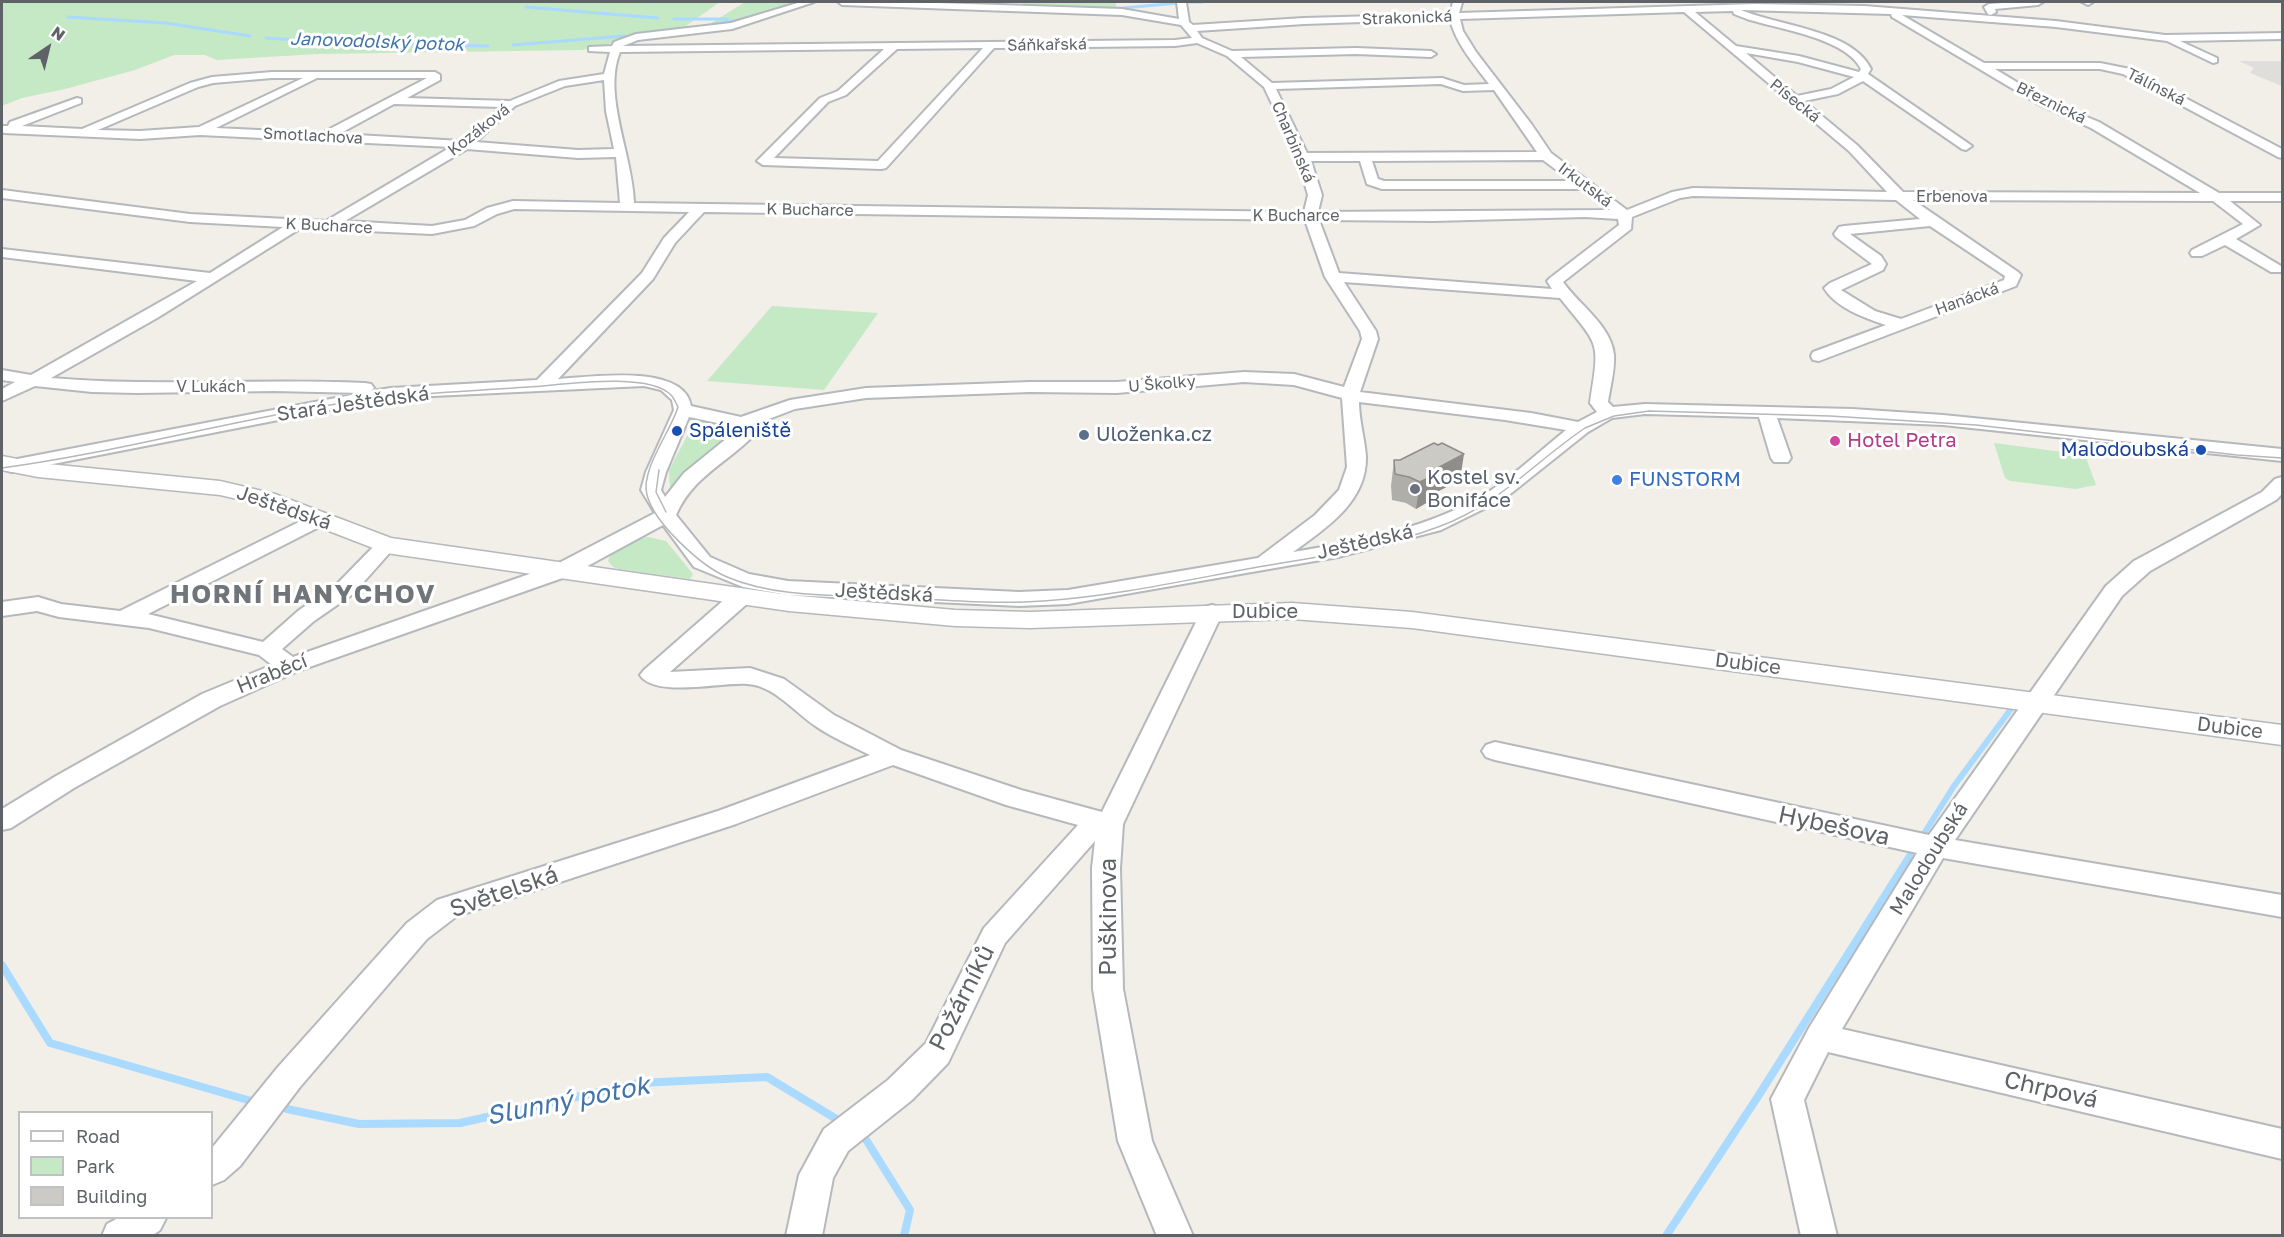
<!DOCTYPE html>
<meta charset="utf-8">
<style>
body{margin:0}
#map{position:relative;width:2284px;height:1237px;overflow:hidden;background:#f1efe8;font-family:"Golos Text",sans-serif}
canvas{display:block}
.frame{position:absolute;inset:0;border:3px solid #5f6368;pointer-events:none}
.legend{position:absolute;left:18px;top:1111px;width:195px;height:108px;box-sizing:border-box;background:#fff;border:2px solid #bfc1c3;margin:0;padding:8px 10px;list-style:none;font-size:18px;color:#5f6368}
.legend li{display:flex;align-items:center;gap:12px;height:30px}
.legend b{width:30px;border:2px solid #bfc1c3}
.north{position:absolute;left:18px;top:18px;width:60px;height:60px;-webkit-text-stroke:4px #fff;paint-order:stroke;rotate:35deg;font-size:16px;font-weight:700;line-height:24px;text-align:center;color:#5f6368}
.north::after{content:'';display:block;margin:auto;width:21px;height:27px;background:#5f6368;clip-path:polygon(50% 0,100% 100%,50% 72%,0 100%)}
</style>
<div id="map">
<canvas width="2284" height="1237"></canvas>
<div class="frame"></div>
<ul class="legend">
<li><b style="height:8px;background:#fff"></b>Road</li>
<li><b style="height:16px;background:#c5e8c5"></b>Park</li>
<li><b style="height:16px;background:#cccac5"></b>Building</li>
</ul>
<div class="north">N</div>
</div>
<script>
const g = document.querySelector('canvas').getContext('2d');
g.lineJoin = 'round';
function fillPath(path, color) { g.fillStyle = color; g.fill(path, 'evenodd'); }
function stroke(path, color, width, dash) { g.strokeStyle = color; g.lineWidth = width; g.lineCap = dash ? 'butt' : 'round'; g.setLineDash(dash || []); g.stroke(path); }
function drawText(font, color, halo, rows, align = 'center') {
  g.font = font + ' "Golos Text",sans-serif'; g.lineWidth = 6; g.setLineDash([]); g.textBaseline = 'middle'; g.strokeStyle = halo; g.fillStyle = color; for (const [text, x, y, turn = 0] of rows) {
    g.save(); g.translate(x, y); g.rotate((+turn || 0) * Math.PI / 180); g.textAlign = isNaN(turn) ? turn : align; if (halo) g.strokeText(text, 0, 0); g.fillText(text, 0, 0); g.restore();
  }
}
const industrial = new Path2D(`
 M2239 61H2282V86L2250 73 2254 68Z`);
const green = new Path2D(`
 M2 2H720L680 30 631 34 606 45 582 50 316 54 217 60 205 55H174L135 70 65 89 22 98 2 106Z
 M745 2H797L734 24 705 27Z
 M1021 2H1116V7H1027Z
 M772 306 878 313 824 390 707 381Z
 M705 420 728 426 736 432 686 473 670 490 669 470 692 427Z
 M1994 443 2085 455 2096 485 2076 489 2010 481 2005 478Z
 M648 537 666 541 693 574 690 579 619 569 613 567 608 561C613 546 633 539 648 537Z`);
const streamFar2 = new Path2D(`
 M877 2H891
 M1186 2H1202
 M526 7 658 18
 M1123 8 1178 3
 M1099 9 1120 8
 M68 17 166 23 250 36
 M674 19H727
 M700 27 743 19 800 2
 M266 38 344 43 488 46
 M513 45 624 36`);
const streamFar1 = new Path2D(`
 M1918 843 1954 786 2011 709`);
const stream = new Path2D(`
 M2 965 50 1043 258 1103
 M287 1109 359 1124 460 1123 639 1083 767 1077 838 1120
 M865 1138 910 1210 904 1236
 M1666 1236 1757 1098 1919 842`);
const minor = new Path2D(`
 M801 2H814L732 29 638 40 623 46 1175 40 1192 38 1181 25 1122 15 842 5 838 2H907L1122 9 1179 19 1177 2H1186L1189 22 1193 25 1304 18 1450 14 1453 2 1462 3 1459 13 1755 4 1864 6 2056 21 2165 35 2282 33V39L2180 41 2217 58V62L2213 63 2167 41 2056 27 1902 15 1984 63H2100L2130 69 2282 149V158L2278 157 2123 74 2100 69H1995L2048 101 2099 122 2219 193H2282V201H2230L2260 225 2236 239 2281 266V272H2271L2225 245 2202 256H2192L2190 253 2192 250 2243 224 2213 201 1913 200 2018 272 2021 275 2016 286 1819 361 1813 360 1811 356 1813 352 1886 325C1865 318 1836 308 1824 288L1830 283 1872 264 1836 237 1834 234 1839 227 1844 226 1920 219 1896 200 1693 196 1680 198 1632 217 1631 229 1563 282C1579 305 1611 325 1614 355 1615 371 1610 387 1608 402L1613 407 1645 404 1852 409 1943 415 2282 449V461L1943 425 1777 418 1791 458 1788 462H1774L1771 458 1759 417 1645 414 1612 418 1588 432 1504 499 1441 530 1338 557 1068 604 1019 606 788 595 743 587 694 567 663 525 571 575 298 671 220 706 74 788 11 828 2 830V809L56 776 202 694 272 665 259 655 149 628 59 617 37 611 2 616V602L38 597 61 604 120 611 313 515H327L330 519 327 523 148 614 263 642 298 611 337 584 379 541 386 539 393 541 396 545 393 549 353 594 314 621 282 649 293 657 555 565 655 513 641 490 646 472 674 410 672 400 661 390 644 386 391 398 12 472 5 470 2 466 5 462 12 460 362 393 274 391 137 393 92 392 35 386 2 401V389L15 382 2 380V370L31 375 197 281 2 257V249L210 273 283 227 190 222 2 198V190L190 214 326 221 451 147 200 135 140 139 4 133 2 132V126H8L10 122 77 98 81 99V103L22 126 82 129 190 83 212 77 272 72H435L440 75V80L407 98 510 101 559 81 604 74 610 52 589 51V47L612 46 614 42 636 34 731 23ZM1741 10 1891 14 1892 17 2040 105 2091 128 2200 193 1903 192 1857 145 1804 101 1838 94 1863 81 1962 149 1966 150 1972 146 1868 74 1871 69C1852 30 1779 26 1741 10ZM1733 11 1734 14 1747 19C1778 29 1846 38 1861 69L1859 72 1799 56 1736 46 1695 12ZM1684 12 1849 151 1887 192 1693 188 1672 192 1627 210 1551 153 1532 125 1476 52 1463 31 1460 19ZM1450 19C1456 44 1474 64 1489 84L1464 85 1442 78 1272 83 1241 57 1356 54 1431 57 1436 54 1431 51 1356 48 1232 51 1202 38 1197 31 1304 24ZM1197 43 1227 56 1264 87 1297 157 1308 195 1304 212 634 203C633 156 602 95 620 52L884 49 838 91 820 98 757 161 763 165 881 169 886 168 994 48 1175 46ZM983 48 878 161 774 158 828 102 846 95 897 49ZM1746 53 1798 62 1854 77 1831 89 1797 96ZM272 78H303L199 127 140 131 98 130 198 87 213 83ZM317 78H427L322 133 216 128ZM604 80 606 111 614 149 578 150 476 142 515 106 565 86ZM1441 84 1463 91 1494 90 1537 152 1307 153 1276 89ZM394 104 501 107 462 141 339 134ZM467 149 578 158 616 157 620 203 513 201 487 208 465 220 432 226 345 221ZM1543 160 1571 181H1384L1378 179 1372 161ZM1311 161H1360L1367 184 1382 189H1582L1610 210 1318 212 1322 195ZM514 209 689 212 664 238 642 273 537 380 391 388 371 391 374 388 371 384 365 383C260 378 156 387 51 378L157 318 301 228 432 234 474 226 497 214ZM704 212 1305 220 1325 277 1360 331 1362 339 1344 387 1294 374 1244 372 1117 382H1030L866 388 790 400 741 417 691 406C684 363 591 377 558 379L653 279 675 243ZM1585 217 1618 219 1619 225 1550 278 1547 281 1552 289 1339 273 1319 220 1433 221ZM1930 226 2005 276 2004 280 1901 319 1875 311 1841 290 1883 270 1886 264 1881 256 1850 234ZM1344 282 1560 298C1600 348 1600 339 1590 403L1597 412 1578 422 1531 413 1360 392 1378 339 1376 331ZM1244 382 1294 385 1342 398 1347 467 1339 490 1315 515 1258 558 1068 590 1019 592 788 581 749 574 710 557 676 515C693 476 726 464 754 435L756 431 753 425 795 409 866 398 1030 392 1117 393ZM1359 402 1505 420 1566 430C1541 450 1517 473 1490 491 1432 528 1360 541 1293 552 1325 529 1367 502 1366 457 1365 439 1359 421 1359 402ZM689 417 736 427 737 430 684 473 665 497 661 490 666 472Z
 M2015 2H2043L2038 5 1995 9 1996 12 1991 15 1988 14 1984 7 1989 4Z
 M2082 2H2093L2088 5Z
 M2282 477V494L2276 500 2150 571 2122 596 1955 840 2282 895V917L1943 858 1842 1029 2282 1129V1159L1828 1052 1804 1100 1837 1236H1801L1771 1099 1809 1028 1917 853 1495 760 1486 757 1482 751 1486 745 1495 742 1929 835 2106 586 2134 561 2262 492 2275 479Z
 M741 590 749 592 752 597 749 602 670 672 750 668 784 679 834 715 901 750 1021 790 1102 812 1201 612 1204 607 1212 605 1220 607 1223 612 1123 824 1120 868 1123 989 1152 1141 1193 1236H1157L1118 1141 1093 989 1092 868 1095 841 1005 943 948 1063 912 1100 848 1151 833 1178 822 1236H786L799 1175 824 1129 888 1080 926 1043 984 928 1078 825 1006 805 893 765 736 824 457 916 427 939 300 1087 240 1166 224 1180 212 1185V1148L278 1067 407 923 437 900 718 811 870 755C852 746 833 738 817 727 795 713 774 685 747 684 721 682 655 698 640 675L644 670 733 592Z
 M118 1218H166L160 1230 152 1236H102L107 1224Z`);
const tertiary = new Path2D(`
 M2 456 38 463 220 481 275 494 391 538 789 595 955 610 1030 612 1292 603 1412 612 2282 725V745L1412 628 1292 619 1030 628 955 626 789 611 386 553 259 504 220 495 38 477 2 470Z`);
const tram = new Path2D(`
 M2 468C114 453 224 422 336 404 400 394 464 391 529 387 561 385 648 371 671 395 674 398 676 403 678 407 671 431 640 470 647 495 654 523 701 566 727 577 774 597 832 595 882 597 935 599 990 605 1043 601 1117 596 1191 579 1264 566 1322 556 1382 548 1438 527 1500 504 1532 464 1585 428L1614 416 1649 411 1830 416 1976 425 2237 455 2282 458
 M659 470 656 492 666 512`);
const wall = new Path2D(`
 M1438 445 1460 480 1433 494V499L1416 509 1406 503 1392 500 1391 486 1394 460H1400Z`);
const shadedWall = new Path2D(`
 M1464 454 1460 480 1433 494V499L1416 509 1420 482 1432 471Z`);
const building = new Path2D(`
 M1434 443 1438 445 1442 443 1464 454 1432 471 1436 474 1420 482 1409 477 1395 474 1394 460H1400Z`);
const markers = [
 [677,431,6,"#1a4fb4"],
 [1084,435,6,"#5c6f8a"],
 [1835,441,6,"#d1479c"],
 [2201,450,6,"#1a4fb4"],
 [1617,480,6,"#3f7fe0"],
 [1415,489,6,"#6b7280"]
];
const farStreetnames = [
 ["Strakonická",1407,18,-2],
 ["Sáňkařská",1047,45,-1],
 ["Tálínská",2156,87,27],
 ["Písecká",1795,101,39],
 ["Březnická",2051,103,26],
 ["Kozáková",479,130,-38],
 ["Smotlachova",313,136,3],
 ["Charbinská",1293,142,67],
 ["Irkutská",1585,185,37],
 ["Erbenova",1952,197],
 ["K Bucharce",810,210,1],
 ["K Bucharce",1296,216],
 ["K Bucharce",329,226,3],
 ["Hanácká",1967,299,-20],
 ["U Školky",1162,384,-5],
 ["V Lukách",211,387]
];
const farWaternames = [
 ["Janovodolský potok",377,42,2]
];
const streetNames = [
 ["Stará Ještědská",353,404,-8],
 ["Ještědská",284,508,19],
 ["Ještědská",1365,542,-13],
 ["Ještědská",884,593,3],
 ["Dubice",1265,612],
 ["Dubice",1748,664,7],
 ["Hraběcí",272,674,-22],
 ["Dubice",2230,728,7],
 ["Malodoubská",1929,859,-58]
];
const transitNames = [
 ["Spáleniště",689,431],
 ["Malodoubská",2189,450,"right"]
];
const serviceNames = [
 ["Uloženka.cz",1096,435]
];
const hotelNames = [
 ["Hotel Petra",1847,441]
];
const worshipNames = [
 ["Kostel sv.",1427,478],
 ["Bonifáce",1427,501]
];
const shopNames = [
 ["FUNSTORM",1629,480]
];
const nearStreetnames = [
 ["Hybešova",1834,826,12],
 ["Světelská",504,892,-19],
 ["Puškinova",1108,917,-90],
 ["Požárníků",962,998,-63],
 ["Chrpová",2051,1090,13]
];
const districtNames = [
 ["HORNÍ HANYCHOV",303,595]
];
const nearWaternames = [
 ["Slunný potok",568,1101,-11]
];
fillPath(industrial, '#e0deda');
fillPath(green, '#c5e8c5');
stroke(streamFar2, '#aadaff', 3);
stroke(streamFar1, '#aadaff', 6);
stroke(stream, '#aadaff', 8);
stroke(minor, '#b5b8bc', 4);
stroke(tertiary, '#b5b8bc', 3);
fillPath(minor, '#fff');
fillPath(tertiary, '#fff');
stroke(tram, '#b6b7b8', 1.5);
fillPath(wall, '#afaea9');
fillPath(shadedWall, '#8f8d8a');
fillPath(building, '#cccac5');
stroke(building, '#8f8d8a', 1.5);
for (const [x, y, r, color] of markers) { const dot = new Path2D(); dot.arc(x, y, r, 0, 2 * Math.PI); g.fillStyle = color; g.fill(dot); stroke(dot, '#fff', 2); }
drawText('16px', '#5f6368', '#fff', farStreetnames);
drawText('italic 18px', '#4174aa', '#fff', farWaternames);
drawText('20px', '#5f6368', '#fff', streetNames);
drawText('20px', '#164399', '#fff', transitNames, 'left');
drawText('20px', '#4e5e75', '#fff', serviceNames, 'left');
drawText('20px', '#b23c85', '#fff', hotelNames, 'left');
drawText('20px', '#5b616d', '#fff', worshipNames, 'left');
drawText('20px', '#366cbe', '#fff', shopNames, 'left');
drawText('24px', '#5f6368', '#fff', nearStreetnames);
g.letterSpacing = '1.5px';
drawText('bold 26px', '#70757a', '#fff', districtNames);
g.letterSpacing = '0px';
drawText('italic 26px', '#4174aa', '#fff', nearWaternames);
</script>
